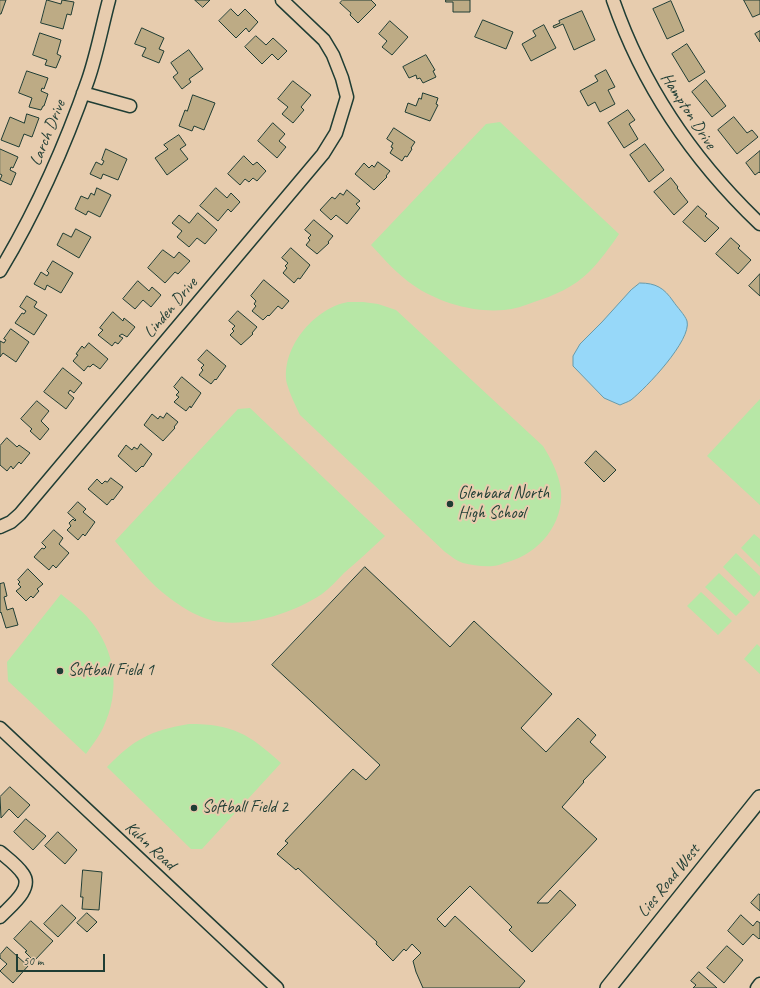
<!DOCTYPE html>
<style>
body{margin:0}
#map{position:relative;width:760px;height:988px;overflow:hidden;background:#e7ccae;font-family:Caveat,sans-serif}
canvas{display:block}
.scale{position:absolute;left:16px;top:954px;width:89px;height:18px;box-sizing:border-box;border:2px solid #1f3d34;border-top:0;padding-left:5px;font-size:12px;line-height:14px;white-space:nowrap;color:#1f3d34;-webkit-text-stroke:3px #e7ccae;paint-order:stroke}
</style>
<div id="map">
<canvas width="760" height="988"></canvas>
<div class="scale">50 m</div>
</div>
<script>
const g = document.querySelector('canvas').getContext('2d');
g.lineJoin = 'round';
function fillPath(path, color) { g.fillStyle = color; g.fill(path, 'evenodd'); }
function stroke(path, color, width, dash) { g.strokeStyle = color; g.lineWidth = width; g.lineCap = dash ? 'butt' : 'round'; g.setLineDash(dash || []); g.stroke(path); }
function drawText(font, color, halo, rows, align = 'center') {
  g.font = font + ' Caveat,sans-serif'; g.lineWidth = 4; g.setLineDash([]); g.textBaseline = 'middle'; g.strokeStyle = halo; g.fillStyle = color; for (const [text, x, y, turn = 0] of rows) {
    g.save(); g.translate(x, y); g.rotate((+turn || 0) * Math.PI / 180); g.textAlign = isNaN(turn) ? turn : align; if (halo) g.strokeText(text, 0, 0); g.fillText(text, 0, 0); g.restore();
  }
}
const green = new Path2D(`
 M500 122 619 234C610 247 600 261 589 272 574 287 553 296 534 302 524 306 514 309 504 310 474 313 437 302 413 285 397 274 384 259 371 245L486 124Z
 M363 302 378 304 396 310 543 446C551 459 559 474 561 490 564 524 539 553 508 562 503 563 498 566 493 566 483 567 472 565 463 563 456 561 450 555 445 552L300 415C295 405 290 394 287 384 280 349 314 308 348 302 353 302 358 302 363 302Z
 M760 399V505L707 456Z
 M250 408 385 536C371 549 358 561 344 573 337 580 330 588 322 594 295 612 253 626 221 622 200 620 178 605 162 592 144 577 130 558 115 541L238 409Z
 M754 534 760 539V567L741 548Z
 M736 553 760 576V590L754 597 723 567Z
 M719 573 750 602 736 616 705 587Z
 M701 592 732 621 718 635 687 606Z
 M61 594C70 602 82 610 89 619 116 651 121 690 103 728 99 737 92 745 86 754L8 681 7 662Z
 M757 644 760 647V674L744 659Z
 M189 724C233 724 249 734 281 763L202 849H191L107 767C133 740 151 730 189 724Z`);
const water = new Path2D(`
 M640 283C656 283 664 288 673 301 677 307 685 315 687 321 692 340 646 388 631 400 628 402 624 403 620 405L604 398 573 366V356L580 344 602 322 631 290Z`);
const building = new Path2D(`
 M0 0H6L1 14H0Z
 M47 0 61 4 62 0 74 2 71 15 67 14 63 29 41 23Z
 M195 0H210L203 7Z
 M343 0H371L376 5 358 23 350 15 351 13 340 3Z
 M446 0H470V12H453V2H446Z
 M744 0H760V14L753 17Z
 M671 1 684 31 667 39 653 9Z
 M231 9 238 16 245 9 258 22 249 32 246 28 236 38 219 21Z
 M582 11 595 40 574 50 563 24 554 28 553 26 560 23 559 21Z
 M483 20 513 32 506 49 475 37Z
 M390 21 408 37 392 55 382 47 387 41 379 34Z
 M544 25 556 48 531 61 522 44 536 36 533 31Z
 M142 28 164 38 159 49 164 51 159 63 142 56 146 48 135 44Z
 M760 31V42L755 34Z
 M40 33 61 40 57 54 61 56 56 68 45 65 47 60 33 55Z
 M256 36 266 45 273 38 287 51 278 60 272 54 262 64 245 47Z
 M687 44 705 72 689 82 672 54Z
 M189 50 203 69 189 79 191 82 182 89 173 77 178 73 171 63Z
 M426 55 435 70 433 71 436 77 423 83 420 78 417 79 416 75 409 78 403 67Z
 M606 70 615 87 608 90 615 104 600 112 595 102 588 106 580 91 598 81 595 76Z
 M27 71 48 78 44 89 42 88 41 91 48 94 44 106H43L41 110 29 107 32 98 19 93Z
 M706 80 726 106 712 117 692 92Z
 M293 81 311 95 301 107 304 110 293 123 282 114 288 107 278 99Z
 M423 93 438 98 436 104 438 105 430 121 405 112 408 103 416 106 419 98 421 99Z
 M193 95 215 103 204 130 194 126 192 131 179 126 185 110 187 111Z
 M628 110 635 120 629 124 638 139 624 148 608 123Z
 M27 114 39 118 32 137 24 134 19 147 1 140 10 117 24 123Z
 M734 117 747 133 752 130 758 137 737 154 718 130Z
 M273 123 285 134 279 141 286 147 277 158 258 141Z
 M394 128 415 142 411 148 412 149 407 157 405 156 402 161 390 153 393 148 391 147 393 143 387 139Z
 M179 135 186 145 180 149 188 159 167 175 155 158 168 149 164 145Z
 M645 144 664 170 649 182 630 155Z
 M0 149 18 157 13 168 11 167 10 170 16 173 11 185 0 180 2 175 0 174Z
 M106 149 127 159 118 180 103 174 101 179 90 174 96 162 102 165 104 161 102 160Z
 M760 151V173L759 172 755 175 746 163Z
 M244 156 253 165 257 162 266 171 257 181 253 178 249 182 245 179 240 185 228 174Z
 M378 162 390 171 386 176 387 177 374 190 355 174 364 163 369 168 372 165 374 167Z
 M671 178 678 187 677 188 688 202 674 215 654 192Z
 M97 188 111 195 100 217 88 211 86 215 75 209 81 196 88 199 91 193 94 195Z
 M216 188 227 198 231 193 240 202 231 212 228 209 218 221 200 206Z
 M347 190 360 201 356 204 360 208 347 224 336 215 331 220 320 210 332 197 335 199 340 193 343 195Z
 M698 206 707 214 705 216 719 228 705 242 683 222Z
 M198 213 217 230 205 244 197 238 189 247 177 237 182 231 172 223 179 215 189 223Z
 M314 220 333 236 328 242 329 243 317 254 306 245 310 240 308 238 311 235 305 230Z
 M76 229 91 237 79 258 57 245 63 233 71 237Z
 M731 238 740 246 738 248 751 260 738 274 716 254Z
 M291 248 310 265 300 279 298 278 294 283 283 273 287 268 285 266 288 263 282 258Z
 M163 250 174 258 179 252 190 261 178 274 175 272 165 283 148 268Z
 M53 261 73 273 61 293 47 285 45 290 34 284 41 272 47 276 49 273 47 271Z
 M760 274V296L749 286Z
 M264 280 289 301 282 309 278 306 269 316 268 315 263 320 252 311 256 306 254 304 256 301 251 296Z
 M138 281 149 291 152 287 161 295 151 307 143 300 135 309 123 299Z
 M27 296 37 302 34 307 47 315 34 335 15 323 22 313 24 314 26 311 20 307Z
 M238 311 257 327 252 333 253 334 241 345 230 335 234 331 232 329 235 326 229 321Z
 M113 312 123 321 124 318 135 327 127 337 122 334 119 336 123 338 118 344 115 342 112 346 98 335 103 330 100 328Z
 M11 329 29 342 16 362 3 353 0 357V341L4 343 6 340 4 339Z
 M89 343 108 359 100 369 93 364 90 367 88 366 84 371 73 361 78 355 76 354 82 346 84 348Z
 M207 350 226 366 216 380 215 379 211 384 199 375 203 370 201 368 204 365 198 360Z
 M63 368 82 383 74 393 70 390 68 393 74 398 66 409 44 392Z
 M182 377 201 393 191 408 190 406 186 411 174 402 179 397 176 395 179 392 174 387Z
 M37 401 49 411 41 421 49 429 40 440 30 431 32 429 21 419Z
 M167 413 178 422 174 427 175 428 163 441 144 425 152 414 158 419 160 416 163 418Z
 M7 438 17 447 19 445 30 453 21 464 19 462 13 469 11 466 7 471 0 465V446Z
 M141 444 152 454 143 467 142 466 136 472 118 456 126 445 132 450 134 447 137 449Z
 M596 451 616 470 604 482 585 463Z
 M111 478 123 487 113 500 112 499 107 505 88 489 97 479 102 484 105 481 107 482Z
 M78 502 86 509 83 512 95 522 85 536 83 534 78 540 67 530 71 526 69 523 73 519 75 521 76 520 68 513Z
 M54 530 63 538 59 544 69 553 56 568 53 565 49 570 34 557 42 548 44 549 46 547 42 543Z
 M365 567 450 647 474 621 552 694 521 728 546 752 578 718 596 735 590 742 606 757 583 781 584 782 562 807 597 839 537 903H548L560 890 576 905 532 952 509 930 512 927 470 886 437 919 445 927 455 916 525 981 519 988H423L416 972 413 961 421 953 412 944 406 951 404 949 393 961 376 944 377 942 298 868 296 870 277 854 288 843 285 841 353 769 366 780 380 765 272 665Z
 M28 569 43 584 37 589 39 591 33 598 31 596 26 601 16 591 21 587 18 584 20 582 18 580Z
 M4 583 7 596 4 597 7 610 13 608 18 625 6 628 1 612 0 613V584Z
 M10 787 30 805 18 818 9 809 1 818 0 797Z
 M26 819 46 836 33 850 14 832Z
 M58 832 77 850 65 864 45 846Z
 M83 870 102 872 99 910 82 909 83 897H81Z
 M759 894 760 895V911L751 903Z
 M62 905 76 918 58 937 44 924Z
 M87 913 97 922 87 932 77 923Z
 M741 915 753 926 757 921 760 923V938L759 939 753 934 743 945 728 931Z
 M31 921 53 941 34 961 25 952 27 951 14 939Z
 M727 946 743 960 724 983 707 968Z
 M7 947 28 966 13 983 0 971 7 964 0 958V955Z
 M699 972 717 988H693L696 985 691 981Z`);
const minor = new Path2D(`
 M613 0C643 87 694 161 760 224
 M83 93 130 106
 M0 271C36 211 65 146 88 80 97 54 102 26 109 0
 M0 527 11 522 20 514 323 154 336 133 347 97 342 78 333 55 324 40 282 0
 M0 728 277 988
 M0 852C7 858 17 865 23 874 34 889 9 907 0 917
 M757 988 760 984`);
const tertiary = new Path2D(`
 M608 988 760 798`);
const markers = [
 [450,504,4,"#1f3d34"],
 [60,671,4,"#1f3d34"],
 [194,808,4,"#1f3d34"]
];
const streetNames = [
 ["Hampton Drive",688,111,57],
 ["Larch Drive",48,133,-68],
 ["Linden Drive",171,308,-50],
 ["Kuhn Road",150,846,43],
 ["Lies Road West",669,881,-51]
];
const poiNames = [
 ["Glenbard North",458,494],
 ["High School",458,514],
 ["Softball Field 1",68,671],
 ["Softball Field 2",202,808]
];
fillPath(green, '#b7e7a6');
fillPath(water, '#97d8f9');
stroke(water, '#679aaa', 1);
fillPath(building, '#bdab85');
stroke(building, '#1f3d34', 1);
stroke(minor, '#1f3d34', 15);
stroke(tertiary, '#1f3d34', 18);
stroke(minor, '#e7ccae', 12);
stroke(tertiary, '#e7ccae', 15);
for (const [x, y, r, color] of markers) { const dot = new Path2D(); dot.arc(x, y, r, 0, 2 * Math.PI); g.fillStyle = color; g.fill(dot); stroke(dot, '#e7ccae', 1.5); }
drawText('17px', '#1f3d34', '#e7ccae', streetNames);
drawText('17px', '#1f3d34', '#e7ccae', poiNames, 'left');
</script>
